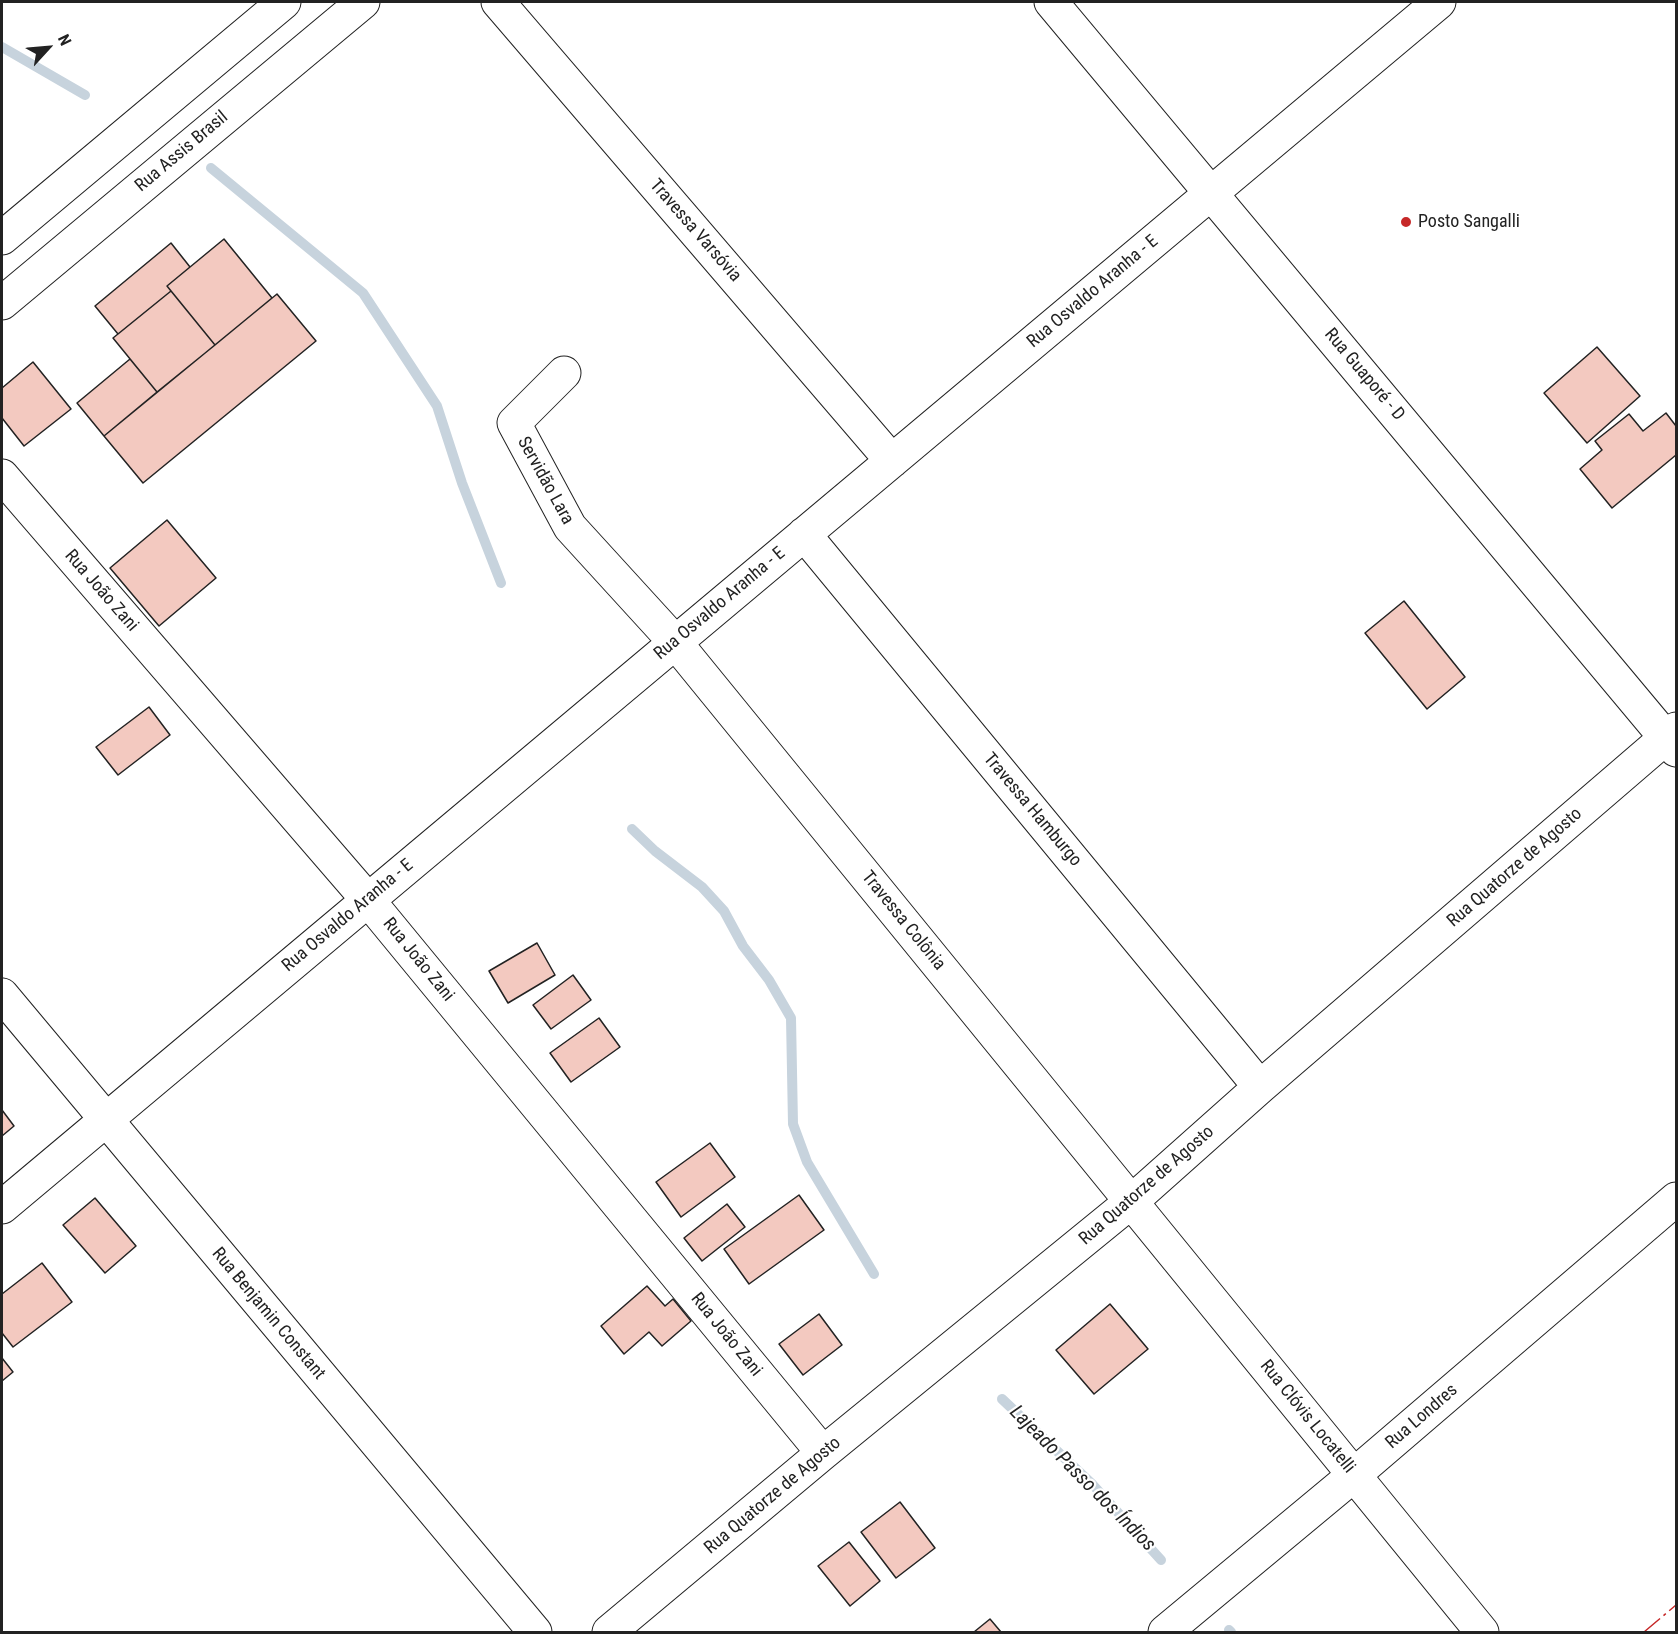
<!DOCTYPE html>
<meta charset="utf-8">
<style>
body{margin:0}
#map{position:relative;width:1678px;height:1634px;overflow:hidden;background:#fff;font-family:"Roboto Condensed",sans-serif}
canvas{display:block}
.frame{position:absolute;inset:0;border:3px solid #222;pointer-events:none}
.north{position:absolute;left:18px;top:18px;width:60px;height:60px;-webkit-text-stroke:4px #fff;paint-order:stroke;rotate:64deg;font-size:16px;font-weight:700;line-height:24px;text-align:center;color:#222}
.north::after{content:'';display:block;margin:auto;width:21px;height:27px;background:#222;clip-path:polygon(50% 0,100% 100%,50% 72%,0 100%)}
</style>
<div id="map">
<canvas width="1678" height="1634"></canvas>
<div class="frame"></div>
<div class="north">N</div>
</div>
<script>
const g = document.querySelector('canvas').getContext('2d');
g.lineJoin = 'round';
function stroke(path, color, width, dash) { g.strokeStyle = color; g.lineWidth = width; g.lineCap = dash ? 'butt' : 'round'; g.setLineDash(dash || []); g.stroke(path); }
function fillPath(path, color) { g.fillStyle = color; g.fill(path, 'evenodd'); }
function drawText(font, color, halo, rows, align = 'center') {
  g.font = font + ' "Roboto Condensed",sans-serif'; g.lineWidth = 4.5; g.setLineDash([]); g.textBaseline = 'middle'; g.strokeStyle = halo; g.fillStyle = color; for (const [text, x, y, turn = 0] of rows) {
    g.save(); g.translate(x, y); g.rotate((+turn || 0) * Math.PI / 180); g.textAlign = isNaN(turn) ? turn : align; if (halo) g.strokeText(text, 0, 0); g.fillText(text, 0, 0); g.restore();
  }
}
const stream = new Path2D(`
 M2 47 85 95
 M211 168 363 293 437 406 462 483 501 583
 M632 829 655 851 702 887 724 911 743 946 769 980 791 1018 793 1124 807 1162 874 1274
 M1002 1399 1093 1485 1161 1560
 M1229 1630 1231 1632`);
const building = new Path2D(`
 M224 239 272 298 215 345 167 286Z
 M171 243 190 267 167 286 171 291 118 334 95 306Z
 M171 291 215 345 157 392 113 338Z
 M277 294 316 341 143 483 104 436Z
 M1597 347 1640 396 1587 443 1544 393Z
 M130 359 157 392 104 436 77 403Z
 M33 362 71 409 24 446 2 418V388Z
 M1666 413 1676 426V455L1612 508 1580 469 1602 450 1595 441 1629 414 1643 431Z
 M167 520 216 578 159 626 110 568Z
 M1404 601 1465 677 1427 709 1365 633Z
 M149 707 170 735 118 775 96 747Z
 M537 943 555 975 508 1003 489 971Z
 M573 975 591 1000 551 1029 533 1005Z
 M599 1018 620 1047 571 1082 550 1053Z
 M2 1110 14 1126 2 1136Z
 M710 1143 735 1177 681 1217 656 1182Z
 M799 1195 824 1230 749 1284 724 1249Z
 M95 1198 136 1246 105 1273 63 1225Z
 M727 1204 745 1227 702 1261 684 1238Z
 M42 1263 72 1302 13 1347 2 1333V1294Z
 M647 1286 665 1306 673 1299 691 1321 662 1346 649 1332 624 1354 601 1326Z
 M1110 1304 1148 1349 1094 1394 1056 1350Z
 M819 1314 842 1345 803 1375 779 1344Z
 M2 1358 13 1372 2 1381Z
 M900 1502 935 1548 896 1578 861 1532Z
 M849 1542 880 1581 850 1606 818 1566Z
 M990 1619 1001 1632H974Z`);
const minor = new Path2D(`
 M498 2 892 461
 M1051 2 1676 750
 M2 238 284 2
 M2 303 363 2
 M564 373 514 423 570 527 675 642 1482 1632
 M2 476 368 900 823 1453
 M804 534 1260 1087
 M2 995 535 1632
 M2 1207 1439 2
 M609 1632 823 1453 1132 1201 1260 1087 1676 729
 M1165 1632 1354 1475 1676 1199`);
const power = new Path2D(`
 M1644 1632 1676 1605`);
const markers = [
 [1406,222,6,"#c62828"]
];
const streetNames = [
 ["Rua Assis Brasil",182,152,-40],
 ["Travessa Varsóvia",695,231,49],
 ["Rua Osvaldo Aranha - E",1093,292,-40],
 ["Rua Guaporé - D",1364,375,50],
 ["Servidão Lara",545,481,61],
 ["Rua João Zani",101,591,49],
 ["Rua Osvaldo Aranha - E",720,604,-40],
 ["Travessa Hamburgo",1032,810,50],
 ["Rua Quatorze de Agosto",1515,868,-41],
 ["Rua Osvaldo Aranha - E",348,916,-40],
 ["Travessa Colônia",903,921,51],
 ["Rua João Zani",418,960,51],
 ["Rua Quatorze de Agosto",1147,1186,-41],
 ["Rua Benjamin Constant",268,1314,50],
 ["Rua João Zani",726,1335,51],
 ["Rua Clóvis Locatelli",1307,1417,51],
 ["Rua Londres",1422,1417,-41],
 ["Rua Quatorze de Agosto",773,1496,-40]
];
const poiNames = [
 ["Posto Sangalli",1418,222]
];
const waterNames = [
 ["Lajeado Passo dos Índios",1082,1479,45]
];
stroke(stream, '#c7d3dd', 10);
fillPath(building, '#f3c9c0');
stroke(building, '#222', 1.5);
stroke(minor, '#222', 35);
stroke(minor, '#fff', 33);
stroke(power, '#c62828', 1.5, [21, 4.5, 3, 4.5]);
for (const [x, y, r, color] of markers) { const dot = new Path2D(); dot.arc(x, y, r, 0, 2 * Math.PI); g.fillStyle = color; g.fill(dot); stroke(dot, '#fff', 2); }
drawText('18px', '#222', '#fff', streetNames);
drawText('18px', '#222', '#fff', poiNames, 'left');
drawText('italic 20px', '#222', '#fff', waterNames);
</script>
